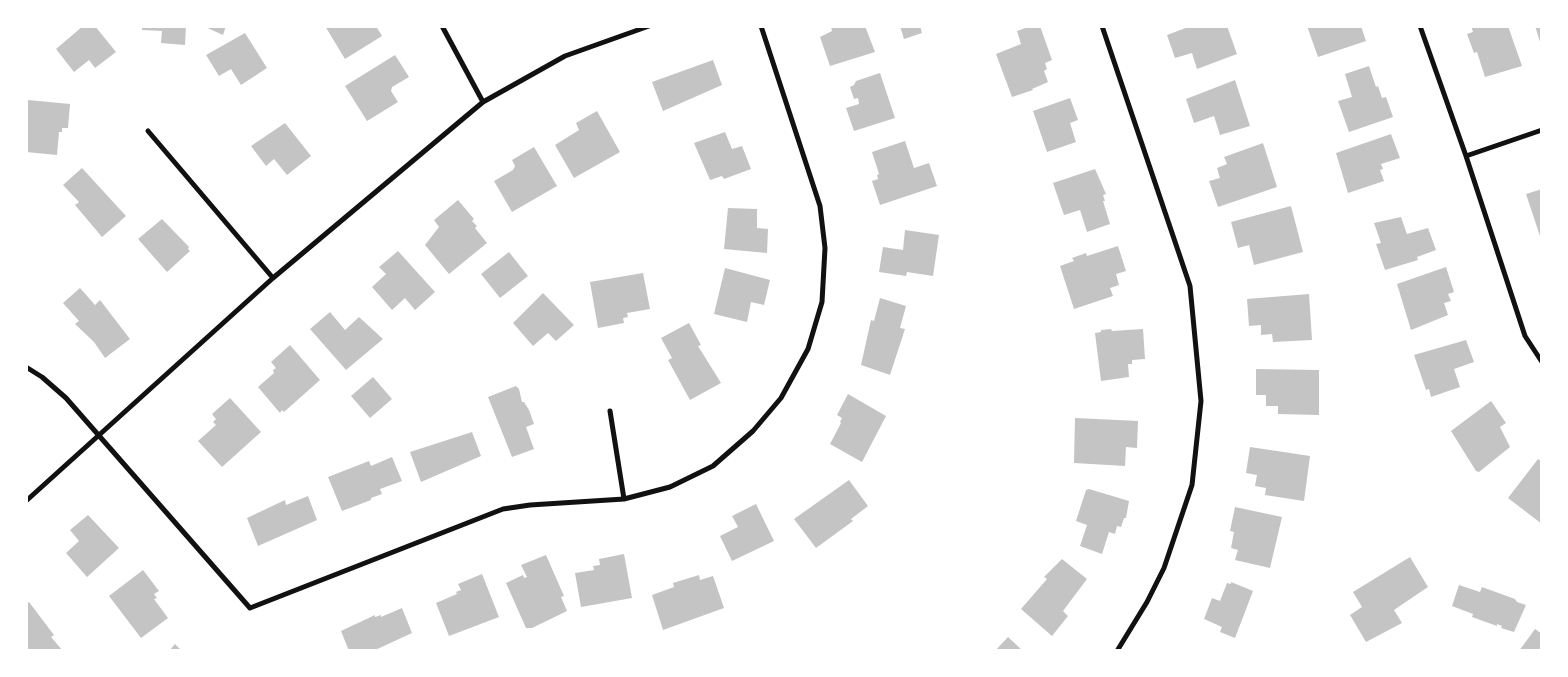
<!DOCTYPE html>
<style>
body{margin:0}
#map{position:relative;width:1568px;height:677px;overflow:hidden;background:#fff;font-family:"Fira Sans",sans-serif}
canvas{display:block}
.frame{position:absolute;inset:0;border:28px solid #fff;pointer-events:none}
</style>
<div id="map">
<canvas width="1568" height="677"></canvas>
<div class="frame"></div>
</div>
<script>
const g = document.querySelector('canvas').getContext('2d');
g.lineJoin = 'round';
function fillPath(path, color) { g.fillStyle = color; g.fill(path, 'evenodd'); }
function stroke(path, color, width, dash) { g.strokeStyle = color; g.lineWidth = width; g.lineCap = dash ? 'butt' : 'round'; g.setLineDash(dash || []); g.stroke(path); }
const building = new Path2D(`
 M83 26H95L116 52 95 68 89 60 74 72 56 49Z
 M142 26H186L185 45 161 43 162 31 142 30Z
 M203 26H226L223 35Z
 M325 26H376L382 36 345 59Z
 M831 26H865L875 52 830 66 820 37 832 31Z
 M900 26H920L922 33 904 39Z
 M1031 26H1040L1052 60 1045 63 1047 69 1044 71 1048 82 1032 89 1033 90 1012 97 996 54 1021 44 1017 31Z
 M1191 26H1227L1237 54 1197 69 1192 53 1175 58 1167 35Z
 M1307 26H1361L1366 41 1318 57Z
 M1471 26H1508L1522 66 1485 77 1477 52 1474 53 1467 34 1473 32Z
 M1535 26H1542V45H1541Z
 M245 33 267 68 241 85 231 69 219 76 206 55Z
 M395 55 409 77 392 87 391 91 398 102 367 121 345 86Z
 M713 60 722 85 663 111 652 82Z
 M1369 66 1376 87 1378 86 1382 98 1386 97 1393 117 1349 132 1338 101 1352 97 1345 74Z
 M880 73 895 118 854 131 846 108 859 104 858 98 854 99 850 87 854 85 856 81Z
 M1235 80 1250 126 1220 135 1214 116 1194 123 1186 99Z
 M1070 98 1078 120 1070 123 1076 142 1047 152 1033 111Z
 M28 100 70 104 68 128H62V132H59L57 155 26 152Z
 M597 111 620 152 574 178 555 145 579 130 576 123Z
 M285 123 311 156 287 175 274 159 266 166 251 146Z
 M725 132 732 149 742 146 751 169 724 179 722 176 710 180 694 143Z
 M1391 134 1400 158 1381 164 1383 169 1380 170 1384 181 1348 193 1336 153Z
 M905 141 914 168 929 163 937 186 880 205 872 181 878 179 877 175 879 174 872 152Z
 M1263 143 1277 187 1218 207 1209 181 1220 178 1217 168 1227 164 1224 157Z
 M534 147 557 186 512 212 494 181 513 170 515 166 512 160Z
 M82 168 126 216 102 237 75 205 79 202 63 185Z
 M1095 169 1106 194 1103 195 1105 201H1103L1110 224 1087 232 1080 210 1064 215 1053 183Z
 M1542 189V239H1541L1526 194Z
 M458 200 474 219 472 221 477 226 475 228 487 243 449 274 425 245 439 227 434 220Z
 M1291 206 1303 252 1254 265 1249 245 1238 248 1231 222Z
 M728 208 757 209V228L768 229 767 253 724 249Z
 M1401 217 1407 234 1428 228 1436 250 1417 257 1418 260 1385 270 1376 244 1381 243 1374 223Z
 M162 219 189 247 188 249 190 251 167 272 138 239Z
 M905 230 939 235 933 276 907 272 906 276 879 272 883 247 903 250Z
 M1118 246 1126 271 1116 274 1119 285 1110 288 1113 296 1074 309 1060 266 1074 261 1072 258 1086 253 1087 256Z
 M398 251 435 292 415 310 405 298 392 310 372 287 386 274 379 267Z
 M509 252 528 276 500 298 481 274Z
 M1446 267 1454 292 1448 294 1451 301 1444 303 1448 315 1411 330 1397 284Z
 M725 268 770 280 764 305 751 302 747 322 714 314Z
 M643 273 650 309 627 313 628 317 623 318 624 323 598 328 590 282Z
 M80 288 95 305 100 300 130 339 105 358 94 342 75 324 79 321 63 303Z
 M543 293 574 325 556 341 548 333 533 346 513 323Z
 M1309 294 1312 340 1273 342 1272 334 1261 335V325L1249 326 1247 299Z
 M880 298 906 306 900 328 905 329 890 375 861 365 871 320 874 321Z
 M330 312 345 330 359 317 383 339 346 370 310 329Z
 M689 323 701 345 698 346 721 383 690 400 668 360 672 358 661 338Z
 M1111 329 1112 331 1143 329 1145 359 1132 360V364H1128L1129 377 1101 381 1095 333 1101 332V330Z
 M1466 340 1474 362 1454 369 1460 387 1431 397 1429 389 1426 390 1414 355Z
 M290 345 320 380 284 412 282 410 280 413 258 387 274 373 273 370 276 368 271 362Z
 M1256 369 1319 370V415L1278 414V406H1266V395H1256Z
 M373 377 392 399 370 418 351 396Z
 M516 386 519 389 522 402H524L529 410 534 424 526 427 534 449 512 457 488 397Z
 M848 394 886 416 862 462 830 444 841 423 840 422 842 418 837 415Z
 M230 398 261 432 222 467 198 441 216 425 213 422 216 419 212 414Z
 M1491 401 1506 423 1500 427 1510 447 1479 472 1476 471 1451 431Z
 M1075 418 1138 421 1137 448 1126 447 1125 466 1074 463Z
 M472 432 481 456 421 482 410 452Z
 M1250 447 1310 456 1304 501 1265 495 1266 488 1255 486 1257 475 1246 473Z
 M392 457 402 481 380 489 382 494 371 498V500L342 511 328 477 369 461 371 466Z
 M1538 459 1542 462V524L1508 498Z
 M849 480 868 506 851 519 853 521 816 548 794 519Z
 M1089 489 1129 501 1126 518H1124L1121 527 1117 526 1115 534 1109 532 1102 554 1080 546 1087 525 1076 521 1086 490Z
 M308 496 317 520 258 546 247 518 285 500 286 505Z
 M756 504 774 541 732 561 720 536 738 527 732 516Z
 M1235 507 1282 517 1270 568 1235 560 1238 550 1231 548 1234 532 1230 531Z
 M88 515 119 548 87 577 66 553 79 541 70 530Z
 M624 554 632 598 581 607 575 573 594 570 593 566 600 565 599 559Z
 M546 555 564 596 561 597 567 611 532 628H526L506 583 523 575 524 578 527 577 521 565Z
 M1410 557 1428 587 1394 610 1402 623 1366 642 1350 615 1362 607 1353 592Z
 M1062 559 1087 579 1063 611 1068 616 1052 636 1021 609 1047 579 1044 577Z
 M143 570 159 591 154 594 157 598 154 599 168 618 141 638 109 596Z
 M482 574 499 617 449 636 436 603 457 594 456 592 461 590 458 584Z
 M699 575 700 580 713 576 724 608 663 630 652 595 674 587 673 583Z
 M1231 582 1253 591 1235 638 1220 632 1222 627 1204 619 1212 598 1220 601 1227 583 1231 584Z
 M1459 585 1480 592 1482 587 1515 599 1517 602 1526 605 1514 632 1501 628 1502 626 1497 624V626L1472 617 1473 614 1452 606Z
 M29 602 54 635 51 637 63 651H28L26 649V604Z
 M402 608 412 633 373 651H349L341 631 375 615V617L381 615V617Z
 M1535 629 1542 634V651H1519Z
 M1008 637 1023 651H995Z
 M175 644 182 651H169Z`);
const minor = new Path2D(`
 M442 26 483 102
 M1102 26 1190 286 1201 401 1192 485 1164 568 1147 602 1117 651
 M1420 26 1466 156 1525 336 1542 362
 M148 131 273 278
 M1466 156 1542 130
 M26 367 42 377 66 398 250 608 503 509 530 505 624 499 670 487 713 466 753 431 781 398 808 349 822 302 825 248 820 206 761 26
 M610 411 624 499
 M26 501 273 278 483 102 565 56 649 26`);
fillPath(building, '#c4c4c4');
stroke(minor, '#111', 5);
</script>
